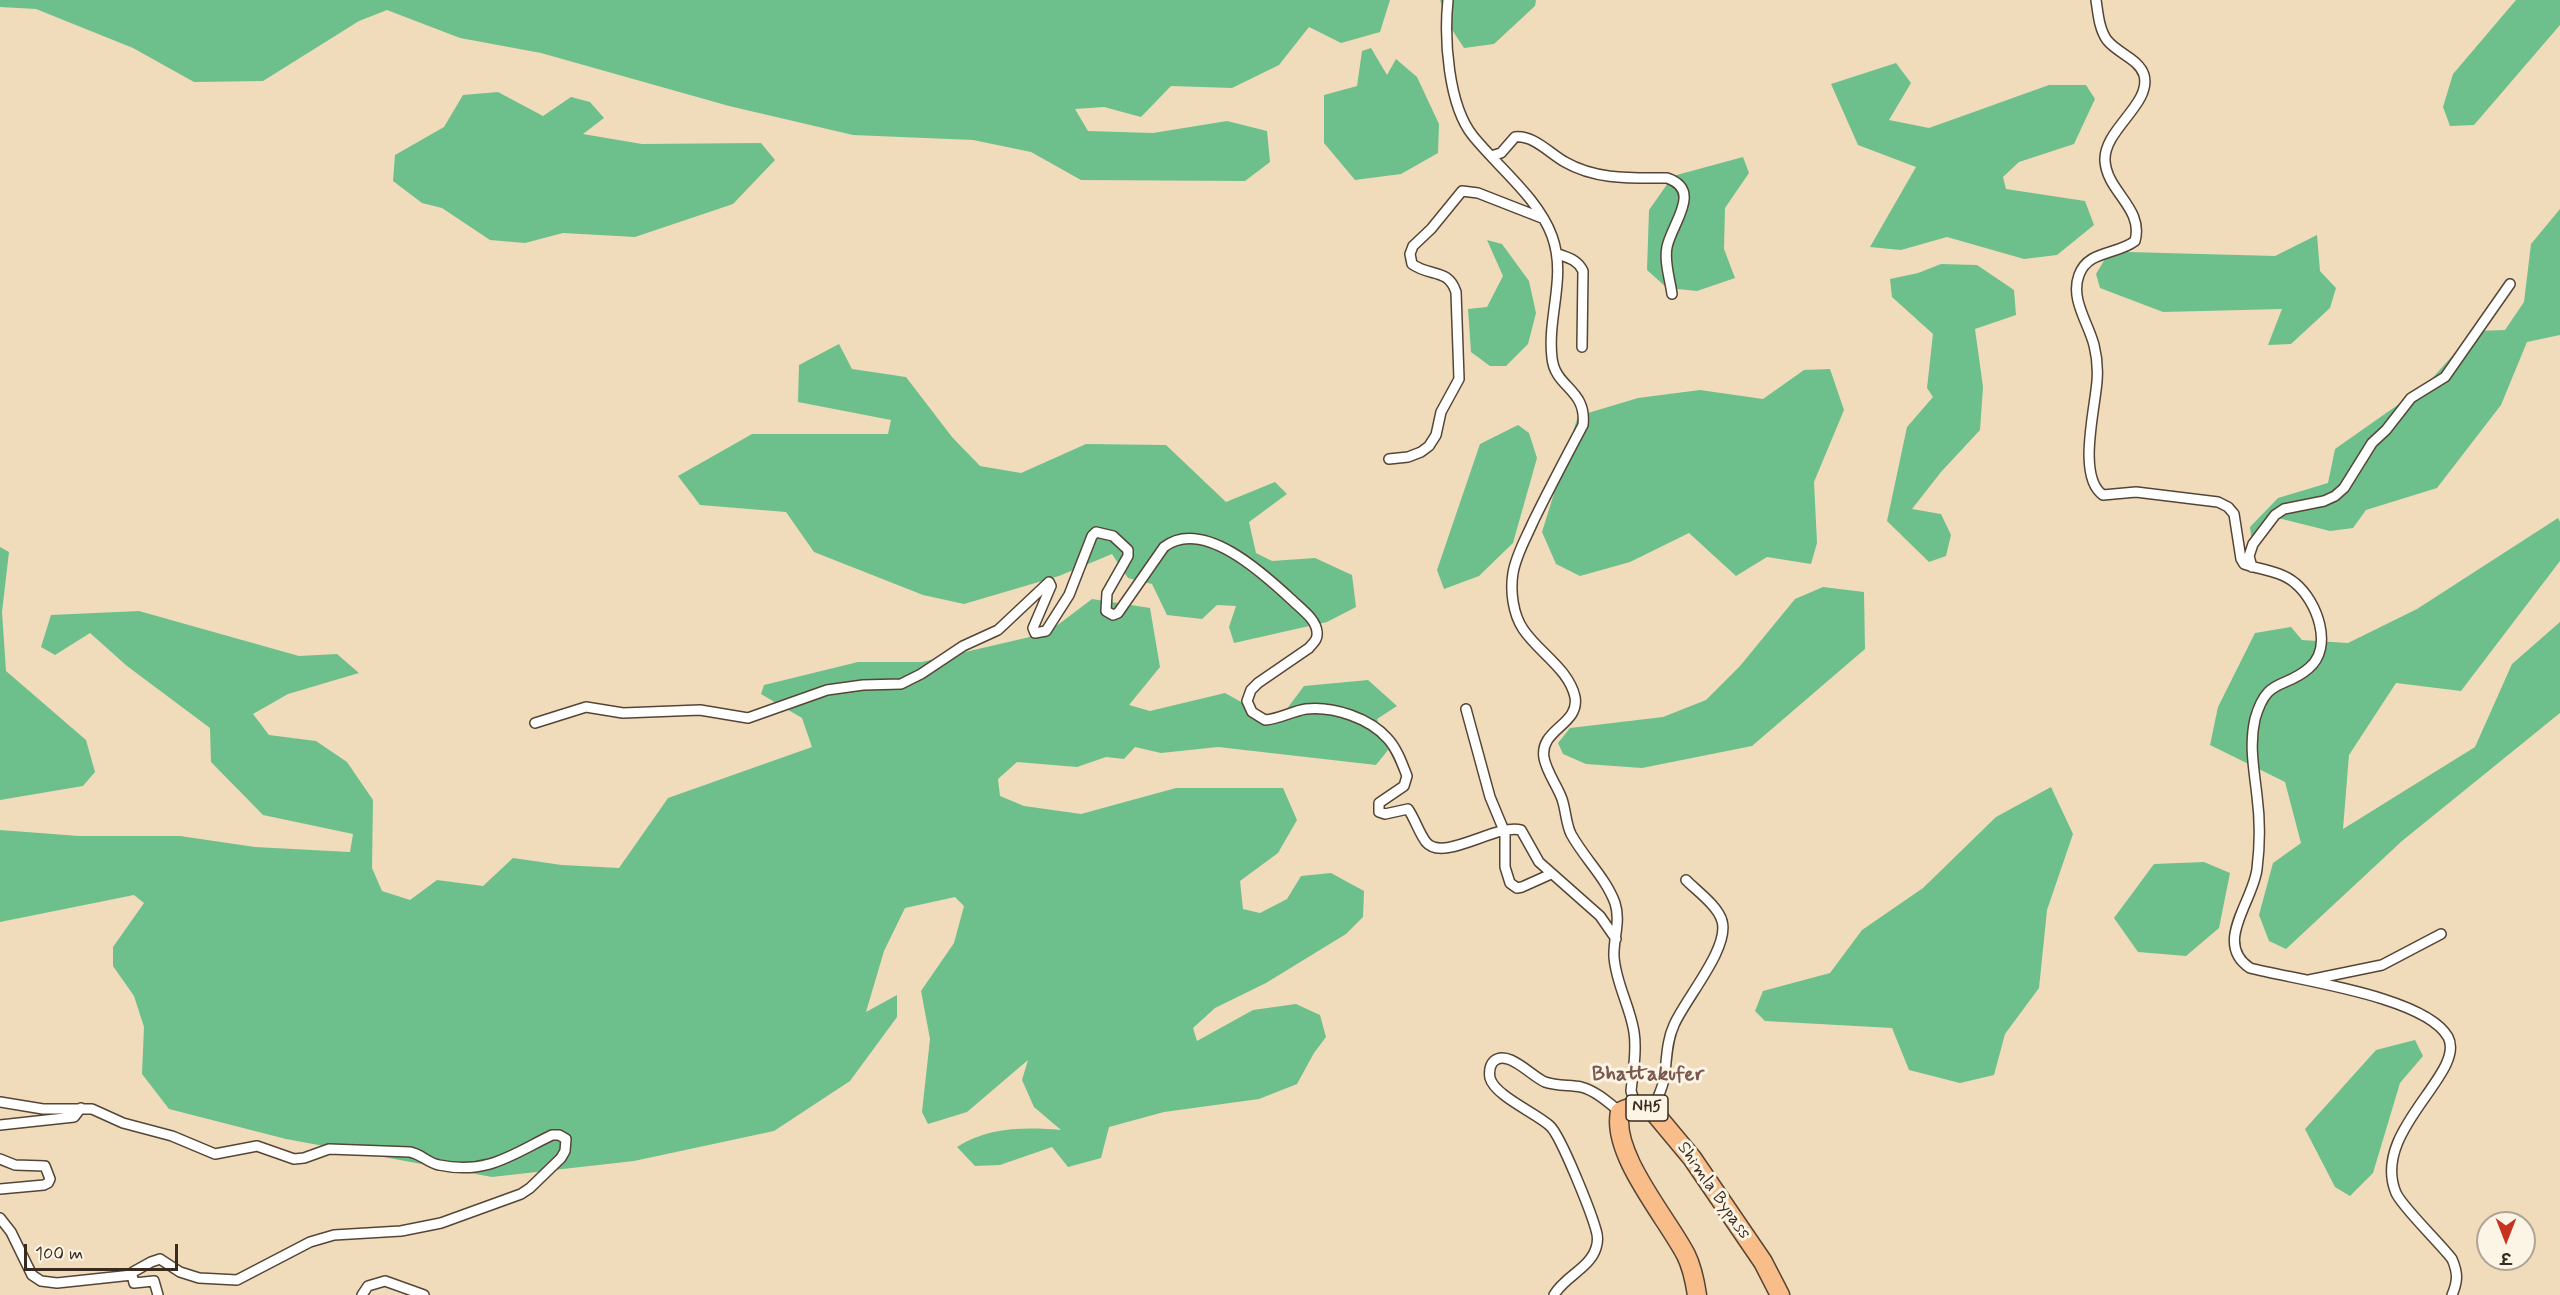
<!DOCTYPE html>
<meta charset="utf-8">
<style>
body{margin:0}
#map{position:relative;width:2560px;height:1295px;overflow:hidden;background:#f0dcbb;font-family:Mynerve,"Playpen Sans Deva",sans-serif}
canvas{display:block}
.north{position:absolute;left:2476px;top:1211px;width:60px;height:60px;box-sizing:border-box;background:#fcf5e5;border:2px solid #afa495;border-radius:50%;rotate:180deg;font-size:16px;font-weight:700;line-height:24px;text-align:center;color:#3b2a1e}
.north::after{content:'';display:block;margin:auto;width:21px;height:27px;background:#c8321e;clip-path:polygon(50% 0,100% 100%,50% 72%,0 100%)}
.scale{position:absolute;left:24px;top:1244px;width:154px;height:27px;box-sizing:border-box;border:3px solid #3b2a1e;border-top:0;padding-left:8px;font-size:18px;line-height:21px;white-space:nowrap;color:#3b2a1e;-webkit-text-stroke:4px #fcf5e5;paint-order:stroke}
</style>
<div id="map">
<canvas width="2560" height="1295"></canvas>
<div class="north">उ</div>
<div class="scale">100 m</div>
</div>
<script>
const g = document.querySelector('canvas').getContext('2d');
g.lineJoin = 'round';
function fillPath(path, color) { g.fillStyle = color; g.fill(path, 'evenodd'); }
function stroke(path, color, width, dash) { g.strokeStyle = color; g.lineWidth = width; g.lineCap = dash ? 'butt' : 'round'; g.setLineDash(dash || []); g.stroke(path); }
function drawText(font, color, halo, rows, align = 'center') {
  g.font = font + ' Mynerve,sans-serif'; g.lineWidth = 6; g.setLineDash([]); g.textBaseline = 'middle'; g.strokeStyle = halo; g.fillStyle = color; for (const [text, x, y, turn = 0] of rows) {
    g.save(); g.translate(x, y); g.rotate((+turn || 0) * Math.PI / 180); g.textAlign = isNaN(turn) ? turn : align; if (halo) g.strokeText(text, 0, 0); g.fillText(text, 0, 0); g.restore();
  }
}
const forest = new Path2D(`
 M0 0H1390L1380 32 1341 43 1309 27 1279 65 1232 88 1171 86 1141 117 1104 107 1075 109 1088 131 1153 133 1227 121 1267 131 1270 162 1245 181 1081 180 1031 152 973 140 853 135 729 106 541 53 460 38 387 10 359 21 263 81 194 82 133 48 36 9 0 7Z
 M1440 0H1536L1535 6 1494 44 1464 48 1447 22Z
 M2516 0H2560V25L2474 125 2450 126 2443 107 2453 74Z
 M1371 48 1387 75 1396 59 1417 77 1439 124 1438 153 1401 174 1355 180 1324 143V95L1357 86 1362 51Z
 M1896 63 1911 83 1889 120 1929 128 2049 85H2086L2095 99 2074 144 2019 162 2003 177 2006 189 2085 201 2094 225 2057 255 2024 259 1947 237 1901 250 1870 247 1916 167 1858 145 1831 84Z
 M498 92 543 116 571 97 590 102 604 118 583 134 642 144 761 143 775 160 733 204 635 237 563 233 525 243 490 240 442 208 422 203 393 181 395 155 444 127 463 95Z
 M1743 157 1749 173 1725 208 1724 249 1735 278 1697 291 1667 288 1647 270 1649 210 1673 176Z
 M2560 209V335L2527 342 2501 405 2437 488 2366 510 2353 528 2330 531 2278 518 2252 543 2250 527 2278 498 2328 483 2335 449 2426 385 2475 331 2505 330 2524 302 2531 244Z
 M2317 235 2320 271 2336 288 2330 308 2291 344 2268 345 2282 309 2163 312 2100 288 2096 274 2105 259 2128 252 2275 256Z
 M1487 240 1502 244 1529 281 1536 313 1528 344 1506 366H1490L1471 352 1468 309 1487 307 1503 276Z
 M1941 264 1977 265 2014 290 2016 315 1975 329 1983 387 1980 430 1941 472 1912 509 1941 514 1951 535 1946 556 1929 562 1887 521 1907 427 1933 397 1927 388 1933 334 1892 297 1890 279 1918 273Z
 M839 344 852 369 906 377 952 437 980 466 1021 473 1086 444 1166 445 1226 502 1275 482 1287 494 1249 522 1256 553 1272 561 1315 558 1352 575 1356 607 1327 622 1234 643 1229 627 1236 606 1217 605 1202 619 1167 615 1152 584 1128 578 1112 554 1059 576 964 604 923 595 814 552 786 512 700 505 678 476 752 434H888L891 420 798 402 799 365Z
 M1830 369 1844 410 1814 482 1817 543 1811 564 1767 557 1736 576 1689 533 1630 562 1580 576 1556 564 1542 532 1578 416 1638 398 1700 390 1763 399 1804 370Z
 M1518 425 1529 433 1537 458 1513 543 1479 576 1444 589 1437 570 1480 444Z
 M2558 518 2560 522V561L2461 691 2396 683 2349 755 2343 829 2475 747 2512 664 2560 622V713L2402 841 2286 949 2269 941 2259 915 2273 863 2301 843 2285 782 2210 745 2218 707 2255 633 2291 627 2302 640 2348 643 2417 609Z
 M0 547 9 552 2 612 6 671 86 740 95 772 83 786 0 800Z
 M1823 587 1864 592 1865 649 1752 746 1642 768 1586 764 1563 754 1558 743 1570 728 1663 717 1706 700 1740 666 1795 599Z
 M1092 599 1150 608 1160 667 1129 705 1150 711 1225 693 1277 722 1304 686 1368 680 1397 706 1377 719 1388 750 1376 765 1218 747 1161 753 1135 747 1124 759 1106 757 1077 767 1017 762 998 779 1000 796 1024 806 1081 814 1176 788H1283L1297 820 1278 853 1240 881 1243 909 1260 913 1287 899 1301 876 1331 873 1364 891 1363 917 1346 934 1266 983 1215 1008 1193 1028 1197 1041 1253 1010 1296 1004 1320 1015 1326 1037 1314 1053 1297 1084 1259 1099 1164 1112 1109 1127 1101 1158 1068 1167 1052 1147 1000 1165 975 1166 957 1147C988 1127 1025 1127 1061 1130L1034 1107 1022 1080 1028 1060 967 1112 928 1124 922 1112 930 1039 921 991 954 943 964 906 955 897 905 908 884 951 866 1012 897 995V1017L850 1081 774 1131 634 1161 492 1177 286 1139 169 1109 142 1074 144 1027 134 996 113 966V947L144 903 134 895 0 922V830L79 836H180L255 847 350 852 353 834 263 815 211 762 210 728 127 666 90 633 55 655 41 647 51 615 139 611 299 656 337 654 359 673 288 694 253 714 269 735 316 741 347 762 373 800 372 868 382 891 410 900 437 880 483 886 513 858 562 865 619 868 668 798 812 747 802 718 761 694 764 685 858 662H922L1047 633Z
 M2051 787 2073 834 2047 910 2039 988 2005 1034 1994 1075 1960 1083 1909 1070 1892 1028 1765 1021 1755 1011 1763 991 1830 973 1862 930 1923 888 1996 817Z
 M2204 862 2230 873 2219 928 2186 956 2138 952 2114 918 2154 864Z
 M2415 1040 2423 1056 2400 1083 2373 1173 2350 1196 2335 1187 2305 1129 2376 1050Z`);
const street = new Path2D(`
 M1448 0C1444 38 1448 105 1473 136 1499 168 1538 198 1552 236 1567 277 1547 316 1552 358 1555 388 1587 389 1583 425 1566 457 1549 489 1533 522 1526 538 1516 555 1513 573 1510 591 1513 614 1523 629 1538 652 1569 669 1575 697 1580 725 1539 729 1544 758 1547 773 1557 785 1562 799 1566 811 1566 824 1571 834 1584 858 1606 878 1615 903 1621 922 1613 939 1614 957 1616 984 1630 1006 1634 1032 1637 1051 1633 1072 1631 1091L1634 1100 1641 1105
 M2096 0C2098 13 2099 29 2107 40 2117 53 2139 59 2144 75 2152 104 2103 130 2105 161 2107 192 2144 208 2135 241 2117 255 2088 250 2079 275 2070 299 2088 322 2094 345 2097 357 2098 369 2097 381 2095 410 2077 477 2103 495L2136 492 2218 502 2228 507 2234 514 2241 559 2244 564C2261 570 2281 571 2295 583 2317 601 2334 647 2309 668 2284 690 2267 676 2255 719 2249 745 2254 769 2257 796 2260 819 2260 845 2257 869 2253 902 2213 943 2250 968 2295 980 2425 996 2448 1037 2467 1073 2370 1131 2396 1193 2403 1208 2440 1243 2452 1259 2458 1273 2458 1281 2452 1295
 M1491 156 1501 153 1515 137C1534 135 1549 153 1565 162 1596 180 1632 178 1667 178 1703 190 1672 223 1667 247 1664 262 1670 279 1672 294
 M1558 254C1569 258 1578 260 1583 271L1582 347
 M1389 459 1408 457 1421 452 1429 446 1436 435 1441 412 1459 379 1456 292C1448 268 1430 277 1412 264L1410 254 1413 246 1431 229 1462 191 1478 193 1542 218
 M2252 567 2249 556 2253 544 2275 515 2284 509 2324 501 2335 496 2344 488 2372 443 2386 430 2411 398 2445 377 2510 284
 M1466 709 1490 797 1505 833V867L1510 883 1517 888 1522 887 1551 874
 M535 723 586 707 623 713 700 710 748 718 827 690 863 685 901 684 921 674 963 646 998 630 1049 582 1051 586 1033 628 1035 633 1046 631 1069 595 1092 536 1096 532 1113 536 1128 550V556L1107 593 1106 611 1113 615 1118 613 1164 547C1203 517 1264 574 1292 600 1301 609 1316 619 1317 632 1318 640 1313 643 1309 648L1258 683 1251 690 1247 701 1252 712 1265 720C1280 719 1292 711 1306 709 1333 706 1370 718 1388 739 1397 749 1402 763 1407 776L1404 786 1379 803V812L1385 814 1408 809C1415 819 1419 833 1426 842 1443 863 1497 823 1521 830L1539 862 1600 916 1616 939
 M2309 980 2382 965 2441 934
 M0 1102 43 1109H92L123 1123 172 1136 215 1154 257 1146 294 1159 304 1158 329 1149 410 1152C421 1154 428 1163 439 1165 487 1175 511 1155 552 1135H559L566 1139 565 1151 561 1158 530 1188 521 1194 441 1223 401 1231 334 1235 310 1242 237 1280 199 1278 180 1272 160 1259 151 1262 133 1272 132 1275 134 1283 154 1281 158 1295
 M1652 1110C1657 1100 1662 1090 1664 1079 1667 1061 1666 1042 1674 1025 1685 999 1730 948 1722 921 1718 906 1697 891 1686 880
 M0 1125 74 1117 81 1108
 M0 1159 15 1165 45 1166 50 1179 48 1183 44 1185 0 1189
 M0 1218 11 1232 32 1275 41 1281 57 1283 132 1275
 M362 1295 368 1286 385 1281 424 1295
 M1554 1295C1564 1277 1590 1268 1596 1248 1598 1242 1598 1236 1596 1230 1591 1212 1561 1136 1550 1126 1536 1113 1495 1096 1490 1078 1489 1072 1489 1066 1494 1061 1508 1049 1531 1076 1545 1082 1556 1086 1570 1085 1581 1087 1596 1091 1608 1102 1620 1112`);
const highway = new Path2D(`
 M1697 1295C1695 1282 1692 1267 1686 1255 1667 1218 1611 1154 1620 1112 1631 1106 1641 1105 1652 1110L1692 1158 1763 1262 1780 1295`);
const shields = [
 [1647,1108,42]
];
const shieldNames = [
 ["NH5",1647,1108]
];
const streetNames = [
 ["Shimla Bypass",1713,1191,55]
];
const quarterNames = [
 ["Bhattakufer",1648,1076]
];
fillPath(forest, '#6dc08c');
stroke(street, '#564536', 12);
stroke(highway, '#564536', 21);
stroke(street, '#fff', 9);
stroke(highway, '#f8bd89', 18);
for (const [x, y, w] of shields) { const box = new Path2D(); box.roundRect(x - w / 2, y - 13, w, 26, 4.5); g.fillStyle = '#fcf5e5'; g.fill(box); stroke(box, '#3b2a1e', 1.5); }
drawText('bold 16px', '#3b2a1e', null, shieldNames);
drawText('18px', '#3b2a1e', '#fcf5e5', streetNames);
drawText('bold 21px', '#785850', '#fcf5e5', quarterNames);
</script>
